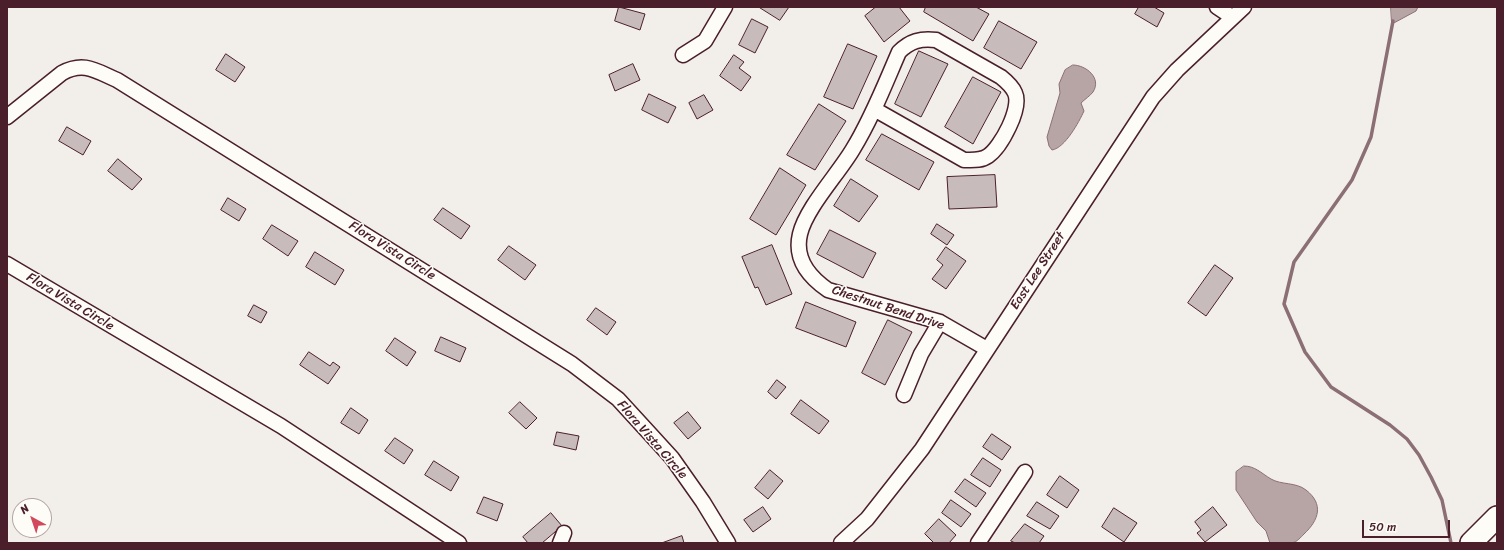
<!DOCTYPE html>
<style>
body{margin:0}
#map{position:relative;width:1504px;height:550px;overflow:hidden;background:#f2efeb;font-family:Sriracha,sans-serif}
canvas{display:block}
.frame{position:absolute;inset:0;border:8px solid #4a1f2b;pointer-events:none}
.north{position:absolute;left:12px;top:498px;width:40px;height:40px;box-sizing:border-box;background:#fdfcf7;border:1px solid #b5a4a5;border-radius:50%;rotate:320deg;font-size:11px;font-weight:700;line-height:16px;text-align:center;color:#4a1f2b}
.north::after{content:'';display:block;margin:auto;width:14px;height:18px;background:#d1495b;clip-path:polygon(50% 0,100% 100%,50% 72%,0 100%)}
.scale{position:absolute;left:1362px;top:520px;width:88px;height:18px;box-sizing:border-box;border:2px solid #4a1f2b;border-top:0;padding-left:5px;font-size:12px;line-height:14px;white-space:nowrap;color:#4a1f2b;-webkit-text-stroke:3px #fdfcf7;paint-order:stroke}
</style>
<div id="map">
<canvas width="1504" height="550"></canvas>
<div class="frame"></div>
<div class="north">N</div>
<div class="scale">50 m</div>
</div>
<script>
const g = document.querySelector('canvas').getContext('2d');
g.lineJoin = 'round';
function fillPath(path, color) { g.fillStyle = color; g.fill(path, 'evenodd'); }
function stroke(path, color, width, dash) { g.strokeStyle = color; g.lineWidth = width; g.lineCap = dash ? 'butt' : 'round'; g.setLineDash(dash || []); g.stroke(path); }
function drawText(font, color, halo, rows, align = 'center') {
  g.font = font + ' Sriracha,sans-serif'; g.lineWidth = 3; g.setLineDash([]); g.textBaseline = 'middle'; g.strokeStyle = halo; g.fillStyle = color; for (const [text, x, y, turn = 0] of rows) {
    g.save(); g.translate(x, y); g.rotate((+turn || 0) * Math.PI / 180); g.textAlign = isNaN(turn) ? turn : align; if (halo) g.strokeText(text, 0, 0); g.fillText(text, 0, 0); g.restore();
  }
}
const water = new Path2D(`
 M1391 7H1418L1416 11 1392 24Z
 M1073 65C1086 65 1102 78 1093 92 1090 96 1085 99 1081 103L1084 111C1079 122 1065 148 1052 150L1049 146 1047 137 1060 93 1059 84 1065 70Z
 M1244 466C1255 466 1261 473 1271 479 1281 485 1296 482 1306 490 1324 504 1319 520 1304 534 1301 537 1297 542 1292 543 1285 545 1277 543 1270 543L1266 531 1257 522 1236 490V472Z`);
const stream = new Path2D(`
 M1393 21 1371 137 1352 180 1294 262 1284 304 1305 352 1331 387 1390 425 1407 439 1419 455 1431 477 1442 500 1451 543`);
const building = new Path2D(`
 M619 7 645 14 640 30 615 21Z
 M759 7H789L780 20Z
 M876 7H899L910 21 884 42 865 16Z
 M926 7H976L989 14 973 41 924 12Z
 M1139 7H1154L1164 13 1157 27 1135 14Z
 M752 19 768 27 755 53 739 45Z
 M999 21 1037 42 1021 69 984 48Z
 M848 44 877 56 853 109 824 97Z
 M919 51 948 64 921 117 895 104Z
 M226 54 245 67 235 82 216 70Z
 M734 55 744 62 739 68 751 77 741 91 720 76Z
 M633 64 640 80 615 91 609 75Z
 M973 77 1001 92 973 144 945 127Z
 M649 94 676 107 668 123 642 110Z
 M704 95 713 110 697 119 689 103Z
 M819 104 846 121 815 170 787 155Z
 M67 127 91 141 83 155 59 141Z
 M882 134 934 162 919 190 866 160Z
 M118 159 142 179 132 190 108 171Z
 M780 168 806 185 776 235 750 219Z
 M995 175 997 207 949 209 947 177Z
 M851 179 878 196 859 222 834 206Z
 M228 198 246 209 239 221 221 210Z
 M443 208 470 226 461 239 434 220Z
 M937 224 954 235 947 245 931 234Z
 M272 225 298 241 288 256 263 239Z
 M830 230 876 253 863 278 817 254Z
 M772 245 792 294 766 305 758 287 755 288 742 257Z
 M509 246 536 265 525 280 498 260Z
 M946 247 966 261 946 289 932 279 943 265 937 260Z
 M315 252 344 270 335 285 306 267Z
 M1215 265 1233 278 1206 316 1188 303Z
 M806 302 856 322 846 347 796 328Z
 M254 305 267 312 261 323 248 316Z
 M596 308 616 322 607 335 587 320Z
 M888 320 912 332 885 385 862 373Z
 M441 337 466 348 460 362 435 351Z
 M395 338 416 352 407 366 386 351Z
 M309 352 330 366 333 362 340 367 328 384 300 365Z
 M777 380 786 387 776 399 768 392Z
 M801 400 829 421 819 434 791 414Z
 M520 402 537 418 526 429 509 413Z
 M351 408 368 420 359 434 341 423Z
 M688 412 701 428 688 439 674 423Z
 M557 432 579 436 576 450 554 445Z
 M992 434 1011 447 1002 460 983 447Z
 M395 438 413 450 404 464 385 451Z
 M983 458 1001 470 990 487 971 475Z
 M434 461 459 477 451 491 425 475Z
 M770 470 783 481 768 499 755 488Z
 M1060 476 1079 490 1067 508 1047 495Z
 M965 479 986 493 976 507 955 492Z
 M484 497 503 504 497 521 477 513Z
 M951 500 971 514 961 527 942 513Z
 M1037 502 1059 516 1050 529 1027 516Z
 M763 507 771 519 753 532 744 520Z
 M1213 507 1227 525 1205 542 1197 533 1201 530 1195 522Z
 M1114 508 1137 523 1124 542 1102 527Z
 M551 513 562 526 542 543H528L523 537Z
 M939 519 956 535 949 543H934L925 534Z
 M1025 524 1044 536 1039 543H1015L1011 541Z
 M682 536 684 543H662Z`);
const minor = new Path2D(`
 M1217 7 1232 17
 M683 55 705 41 725 7
 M874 109 964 160C973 160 981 161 988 156 1001 147 1022 108 1015 93 1012 86 1006 81 1001 77L936 40C921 38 910 41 899 52 885 84 872 118 853 149 839 173 806 208 800 234 794 259 809 277 828 290L940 322 987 349
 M7 117 62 73C84 61 96 71 117 80L572 364 618 399 651 435 672 458 703 502 728 543
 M7 264 281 426 459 543
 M904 395 921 354 940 322
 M560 543 564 533
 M841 543 867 519 922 449 1153 97 1177 70 1244 7
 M978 543 1025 472`);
const highway = new Path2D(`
 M1471 543 1497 517`);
const streetNames = [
 ["Flora Vista Circle",392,251,32],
 ["East Lee Street",1038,271,-57],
 ["Flora Vista Circle",70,302,31],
 ["Chestnut Bend Drive",888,308,18],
 ["Flora Vista Circle",652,440,49]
];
fillPath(water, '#b7a5a6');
stroke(water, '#8b6f75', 1);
stroke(stream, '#8b6f75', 3.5);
fillPath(building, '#c8bbbb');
stroke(building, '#4a1f2b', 1);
stroke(minor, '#4a1f2b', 17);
stroke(highway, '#4a1f2b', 24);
stroke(minor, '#fdfcf7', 14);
stroke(highway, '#fdfcf7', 21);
drawText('13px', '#4a1f2b', '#fdfcf7', streetNames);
</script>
